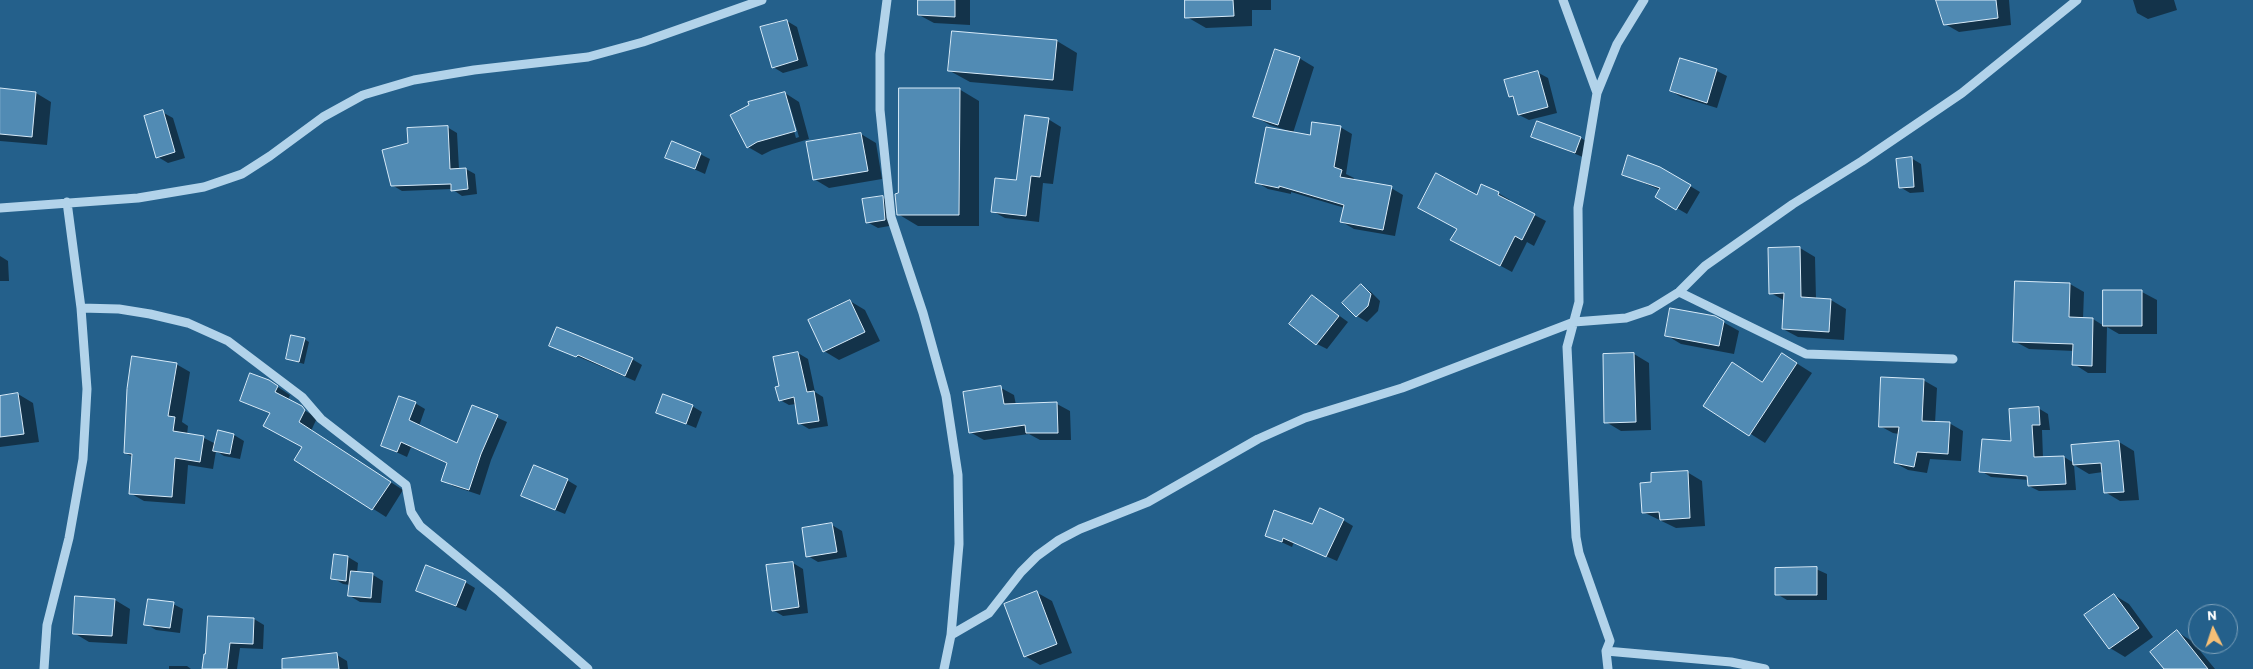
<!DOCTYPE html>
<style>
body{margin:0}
#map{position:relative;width:2253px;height:669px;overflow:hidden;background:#24608b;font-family:Barlow,sans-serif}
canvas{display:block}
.north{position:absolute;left:2188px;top:604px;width:50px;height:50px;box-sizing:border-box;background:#24608b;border:1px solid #7ca0b9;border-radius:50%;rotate:356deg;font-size:14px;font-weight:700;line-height:20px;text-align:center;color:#fff}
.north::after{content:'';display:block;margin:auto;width:18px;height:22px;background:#f5bf76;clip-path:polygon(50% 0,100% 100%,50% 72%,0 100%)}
</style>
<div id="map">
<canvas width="2253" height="669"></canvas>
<div class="north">N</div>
</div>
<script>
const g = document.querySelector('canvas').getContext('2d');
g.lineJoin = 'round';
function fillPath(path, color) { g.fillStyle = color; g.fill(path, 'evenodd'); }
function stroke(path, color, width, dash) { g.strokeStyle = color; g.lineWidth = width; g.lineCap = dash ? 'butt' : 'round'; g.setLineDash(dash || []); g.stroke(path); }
const shadow = new Path2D(`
 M919 0H970V25L934 23 919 15Z
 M1184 0H1271V10H1252V26L1206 28 1187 17 1186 1Z
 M1938 0H2009L2011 25 1959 32 1945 24Z
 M2133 0H2174L2177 10 2148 19 2137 13Z
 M787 21 797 27 808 66 783 73 773 67Z
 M1057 41 1077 53 1073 91 970 82 950 71Z
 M1299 58 1314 67 1293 133 1311 137 1340 127 1352 134 1346 174 1354 178 1353 180 1391 188 1403 195 1395 236 1354 229 1342 222 1345 208 1291 192V194L1268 189 1256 182 1289 131 1270 125 1254 116Z
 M1681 60 1717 71 1727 76 1717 108 1681 97 1671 91Z
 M1537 72 1548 78 1557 113 1529 120 1519 115 1515 99 1510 96Z
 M959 89 979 101V226H918L898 214Z
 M0 90 36 93 51 102 47 145 0 141Z
 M785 93 799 102 809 139 772 150 762 155 748 147ZM786 103H789L799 137 796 138Z
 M162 112 173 118 185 158 168 163 158 157Z
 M1048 119 1061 127 1053 184 1043 183 1039 222 1005 218 992 211 1017 182Z
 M1538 122 1581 138 1591 144 1585 158 1533 136Z
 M447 127 457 133 459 169H466L475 174 477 194 462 196 452 189 402 191 392 185 409 144Z
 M861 134 876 143 882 179 829 188 814 179Z
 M700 154 710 159 705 174 667 157Z
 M1911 158 1921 164 1924 192 1910 193 1900 187Z
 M1660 168 1700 192 1687 214 1656 196 1660 190 1623 174Z
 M1498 193 1510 200 1509 202 1546 221 1534 246 1527 242 1512 272 1464 246 1477 197Z
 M882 197 892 203 895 225 878 228 867 222Z
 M1800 248 1815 257 1816 299 1831 300 1846 309 1844 340 1798 337 1783 329 1785 301 1771 293Z
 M0 256 8 261 9 281H0Z
 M2070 284 2084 292 2083 319H2093L2104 326V291L2142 292 2157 300V334H2119L2107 327 2106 373H2088L2074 364V351L2029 349 2014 341Z
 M1361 286 1371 292 1380 301 1378 311 1367 322 1357 316 1344 303Z
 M1312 296 1348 322 1327 349 1317 344Z
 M850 301 865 310 880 341 839 360 824 351Z
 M1723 322 1739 331 1734 354 1681 344 1666 335Z
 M304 339 309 342 304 364 287 359Z
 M551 345 632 359 642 365 635 381Z
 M798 353 808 359 815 392 823 397 828 426 809 429 799 423 796 404 789 405 780 400 781 387Z
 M1634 354 1649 363 1651 430 1621 431 1606 422Z
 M1782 354 1812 373 1765 443 1705 405 1733 364 1763 382Z
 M176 364 190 372 182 422 188 426 187 435 204 438 216 444 219 432 234 435 244 441 240 459 224 456 216 451 213 469 188 465 185 504 144 501 130 493 133 457 125 453Z
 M1923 380 1937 388 1935 423H1949L1963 431 1961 461 1930 459 1927 473 1908 470 1895 463 1899 434 1893 433 1880 426Z
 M269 381 290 395 288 400 317 418 311 431 403 490 386 517 295 459 304 447 271 414 241 401Z
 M1001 388 1014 395 1016 405 1057 404 1070 411 1071 440H1040L1029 434 984 440 970 432Z
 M18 394 33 403 39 442 0 447V397Z
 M415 403 425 409 419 426 458 444 473 407 507 422 491 460 480 495 453 486 443 480 448 464 411 447 407 457 383 446Z
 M692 406 702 412 696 428 657 412Z
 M2038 408 2048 414 2050 430H2042L2043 458 2064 457 2074 463 2119 442 2134 451 2139 500 2120 501 2105 492 2103 472 2089 474 2074 465 2076 490 2039 491 2029 486V480L1991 477 1981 471 2012 442Z
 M1687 472 1702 481 1705 526 1676 528 1643 512 1653 483Z
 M567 480 577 486 565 514 533 501Z
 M1343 520 1353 526 1337 561 1294 542 1292 547 1266 535Z
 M832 525 842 531 847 557 818 562 808 556Z
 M348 557 358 563 357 573 373 575 383 581 381 603 360 602 350 596V585L343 584 333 578Z
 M793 563 803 569 808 613 783 616 773 610Z
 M1816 569 1827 574V600H1787L1777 594Z
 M465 582 475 588 466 611 417 590Z
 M1036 592 1052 601 1072 653 1040 665 1025 656Z
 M2114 595 2129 604 2153 637 2125 657 2110 648Z
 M115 600 130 609 127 644 89 642 74 633Z
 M173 604 183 609 180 633 156 630 146 624Z
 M254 619 264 625 263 649 240 648 237 669H203Z
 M2177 632 2192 641 2215 669H2166Z
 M337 655 347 661 348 669H304Z
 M169 666H187L191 669H169Z`);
const building = new Path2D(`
 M918 0H955V17L918 15Z
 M1185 0H1233L1234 16 1185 18Z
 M1936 0H1996L1998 18 1944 25Z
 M787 20 798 60 772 68 760 27Z
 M952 31 1057 40 1053 80 948 71Z
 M1275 49 1300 57 1278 125 1253 117Z
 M1680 58 1717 69 1707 103 1670 91Z
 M1538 71 1548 107 1518 115 1513 96 1509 97 1504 80Z
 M0 88 36 92 32 137 0 134Z
 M899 88H960L959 215H897L895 194 898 193Z
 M785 92 796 131 757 142 747 148 730 115 749 105 748 102Z
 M163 110 175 152 156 158 144 116Z
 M1025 115 1049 118 1040 177 1031 176 1026 216 991 212 995 178 1016 180Z
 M1537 121 1581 137 1575 153 1531 137Z
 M1312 122 1341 126 1334 167 1342 170 1340 177 1392 186 1383 230 1340 222 1344 205 1279 186V188L1255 183 1266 127 1310 135Z
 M448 126 450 169 466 168 468 189 451 191V184L391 186 382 150 408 143 407 128Z
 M861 133 868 171 813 180 806 142Z
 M672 141 701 153 695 169 665 158Z
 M1628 155 1660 167 1691 185 1676 210 1655 197 1660 188 1622 175Z
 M1912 157 1914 187 1899 188 1896 159Z
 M1436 173 1477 195 1481 184 1499 192 1498 195 1535 214 1522 240 1515 236 1500 266 1450 240 1457 229 1418 208Z
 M883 196 885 220 866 223 862 199Z
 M1800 247 1801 297 1831 299 1829 332 1782 329 1784 293 1769 294 1768 248Z
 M2015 281 2070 283 2069 317 2093 318 2092 366 2072 365 2073 344 2013 342Z
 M1361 284 1371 294 1368 306 1356 317 1342 303Z
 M2103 290H2142V326H2103Z
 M1312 295 1339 316 1316 345 1289 324Z
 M850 300 865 332 823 352 808 320Z
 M1670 308 1715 316 1724 321 1719 346 1665 336Z
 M557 327 633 358 625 376 578 355 576 357 549 346Z
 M291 335 305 338 299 362 286 359Z
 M798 352 807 392 814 391 819 421 798 424 794 397 779 401 775 387 779 386 773 357Z
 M1634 353 1636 422 1604 423 1603 354Z
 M1782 353 1797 363 1749 436 1703 406 1732 362 1762 382Z
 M132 356 177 363 168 416 175 417 173 431 204 436 200 462 175 458 172 497 129 494 132 454 124 453 127 389Z
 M250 373 269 380 278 386 275 392 302 406 305 410 299 422 391 482 372 510 294 460 302 447 263 426 270 413 240 401Z
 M1881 377 1924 379 1922 421 1950 422 1948 454 1917 452 1914 467 1894 463 1899 427H1879Z
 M1001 386 1004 404 1057 402 1058 433H1026L1025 425 969 433 963 392Z
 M18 393 24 434 0 437V396Z
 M663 394 693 405 686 424 656 413Z
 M399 396 416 402 409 420 457 443 472 405 498 415 481 454 469 490 441 481 447 463 401 442 397 452 381 446Z
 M2039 407 2040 425H2032L2034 457 2064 456 2066 484 2028 486 2027 476 1979 472 1982 439 2011 441 2009 409Z
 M218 430 234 434 230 454 213 451Z
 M2119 441 2124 492 2104 493 2101 463 2073 465 2071 445Z
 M534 465 568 479 555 510 521 496Z
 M1688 471 1690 518 1660 520 1659 512 1642 513 1640 483 1651 482V473Z
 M1320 508 1344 519 1326 557 1283 538 1282 542 1265 536 1274 510 1312 524Z
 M832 523 837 552 806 557 802 528Z
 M334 554 348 556 346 581 331 579Z
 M793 562 799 607 772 611 766 565Z
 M426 565 466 581 456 606 416 591Z
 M1817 567V595H1775V568Z
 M351 571 373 573 371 598 348 596Z
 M1037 591 1057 644 1024 657 1004 604Z
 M2114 594 2139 628 2109 649 2084 615Z
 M75 596 115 599 112 636 73 634Z
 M148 599 174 602 170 628 144 625Z
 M208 616 254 618 253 644 230 643 227 669H202L204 654H205Z
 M2177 630 2208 669H2164L2150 652Z
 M337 653 339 669H282V659Z`);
const minor = new Path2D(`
 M887 0 880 54V110L891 217 923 313 946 396 958 475 959 544 951 635 944 669
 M1563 0 1597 93
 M0 208 138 198 204 187 242 174 270 156 323 117 363 95 414 80 474 70 588 57 643 42 762 0
 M1679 292 1806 354 1953 359
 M81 308 119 309 150 314 188 323 228 341 302 397 321 419 406 485 411 512 420 526 500 592 588 669
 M951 635 989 613 1021 572 1037 556 1059 540 1080 529 1148 502 1258 439 1305 418 1402 388 1574 322 1626 318 1650 310 1679 292 1705 266 1793 204 1862 161 1962 93 2077 0
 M1606 651 1731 662 1765 669
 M44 669 47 625 69 538 83 459 87 389 81 308 67 202
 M1608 669 1606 651 1610 641 1579 553 1576 537 1567 347 1579 302 1578 208 1597 93 1617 44 1644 0`);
fillPath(shadow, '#0007');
fillPath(building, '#518bb4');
stroke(building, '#d7eaf8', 1);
stroke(minor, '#b2d3ea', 9);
</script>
